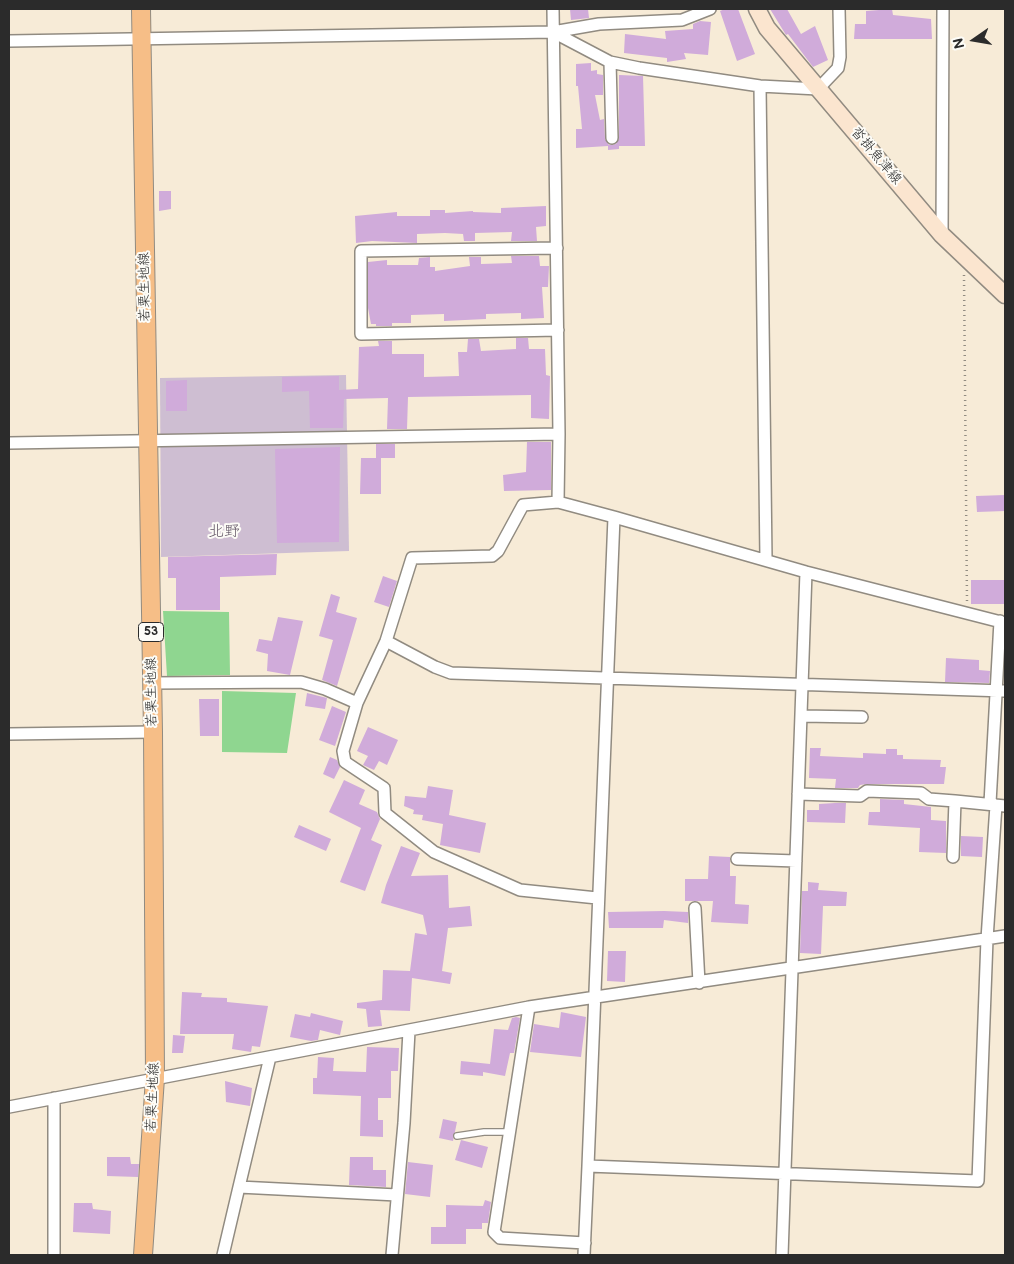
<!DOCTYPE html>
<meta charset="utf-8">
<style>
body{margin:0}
#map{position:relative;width:1014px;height:1264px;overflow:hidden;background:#f7ebd7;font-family:"Balsamiq Sans",sans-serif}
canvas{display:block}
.frame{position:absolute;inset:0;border:10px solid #2b2b2b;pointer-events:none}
.north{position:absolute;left:949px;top:15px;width:50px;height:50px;-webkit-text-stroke:4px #fdfcf7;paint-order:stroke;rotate:257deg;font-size:14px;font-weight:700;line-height:20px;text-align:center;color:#2b2b2b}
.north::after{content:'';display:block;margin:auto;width:18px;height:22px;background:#2b2b2b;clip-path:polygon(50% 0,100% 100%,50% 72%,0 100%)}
</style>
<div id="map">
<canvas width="1014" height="1264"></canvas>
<div class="frame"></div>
<div class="north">N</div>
</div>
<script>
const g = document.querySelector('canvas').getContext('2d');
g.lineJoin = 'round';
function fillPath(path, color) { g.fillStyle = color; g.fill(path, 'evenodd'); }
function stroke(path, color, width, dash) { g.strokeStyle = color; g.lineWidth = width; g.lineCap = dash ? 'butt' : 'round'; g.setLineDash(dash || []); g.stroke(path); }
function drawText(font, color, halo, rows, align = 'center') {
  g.font = font + ' "Balsamiq Sans","Klee One",sans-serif'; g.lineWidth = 4; g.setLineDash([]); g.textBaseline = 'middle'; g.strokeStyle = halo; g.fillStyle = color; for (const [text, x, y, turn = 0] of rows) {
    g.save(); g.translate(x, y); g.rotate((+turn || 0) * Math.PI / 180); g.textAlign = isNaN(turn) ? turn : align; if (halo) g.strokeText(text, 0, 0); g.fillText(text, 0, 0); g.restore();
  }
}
const industrial = new Path2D(`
 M346 375 349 551 161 557 160 378Z`);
const green = new Path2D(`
 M163 611 229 612 230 675 167 676Z
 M222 691 296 693 287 753 222 752Z`);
const building = new Path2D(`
 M570 9H588L589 18 571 20Z
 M725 9H738L755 54 737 61 720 11Z
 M770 9H787L801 34 815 26 828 60 813 67 788 34 786 35Z
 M892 9 893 15 931 19 932 39H854L855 24H866V11Z
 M700 21 711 22 708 55 684 53 686 59 667 62V58L624 53 625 34 666 39 665 31 693 29V24Z
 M591 63V71L597 70V74L603 75V95H595L600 120 604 119 605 139 609 145 616 144 619 138V75L643 76 645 146H619V149L608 150V146L576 148V129H582L578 86H576V64Z
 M159 191H171V209L159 211Z
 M546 206V226L536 227 537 241H511L512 232 475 233V241H464L463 234 445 233 417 234V243L372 241 356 243 355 216 397 212V216H430V210H445V213L473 211V212L501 213V208Z
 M511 256H539L540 266H549L548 287H542L544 318 521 319V313L486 314V319L444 321V314L411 315V323H392V326H376V324H371L368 308V262L387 260V265H418L419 258 430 257V267H435V271L470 266 469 257H481V264L512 263Z
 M516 338H528L529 349H545L546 375 550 376 549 419 531 418V395L408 397 407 429H387L388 398 344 399 343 428H310L309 391 282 392V377L339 376V390L358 389 359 347 379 346 378 341H392V354H424V377L459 376 458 352H467L468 339H479L481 351 516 349Z
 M187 380V411H166V381Z
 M527 442H551V490L504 491 503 475 526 472Z
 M376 444H395V458H381V494H360L361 458H376Z
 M340 447 339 542 277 543 275 449Z
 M1005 495V511L977 512 976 496Z
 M277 554 276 575 220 577V610H176V578H168V557Z
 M383 576 397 581 389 607 374 602Z
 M971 580H1005V604H971Z
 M331 594 340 597 336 612 357 618 337 686 322 680 333 640 319 636Z
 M278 617 303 621 290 675 267 671 268 654 256 651 259 639 272 641Z
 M946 658 979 660V670L990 671 989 683 945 682Z
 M307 693 327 698 325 709 305 706Z
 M199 699H219V736H200Z
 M332 706 346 712 335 746 319 740Z
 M368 727 398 740 387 765 379 761 374 770 363 765 368 756 357 751Z
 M810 748H821L820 756 863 758V753L886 754V749H897V755H903V759L941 760 940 767H946L944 784H867L860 785 858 788H835L836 779 809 778Z
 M330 757 337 760 340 767 334 779 323 774Z
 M344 780 365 790 359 804 377 812 380 819 371 840 382 845 365 891 340 882 361 828 329 812Z
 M428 786 453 790 449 815 486 823 480 853 440 845 443 824 422 820 423 815 413 814 414 810 404 806 405 796 426 798Z
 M880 799 904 800V804L931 807V820L946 821V853L919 852 920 828 868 825 869 812H880Z
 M835 803H846L845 823 807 822V810H819V804Z
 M299 825 331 839 326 851 294 837Z
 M961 836 983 837 982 857 961 856Z
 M401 846 420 853 411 876 448 875 449 908 470 906 472 926 448 928 442 971 452 973 450 984 412 978 410 1011 380 1010 382 1026 368 1027 366 1009 357 1008V1003L382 1000 383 970 410 971 415 933 427 935 423 915 381 903 386 885Z
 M709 856 730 857V876H736L735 904 749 905 748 924 711 922 713 901H685V879H708Z
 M808 882 819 883 818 890 847 892 846 906H823L821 954 800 953 802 891H808Z
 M664 911 688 912V923L664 920 663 928H609L608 912Z
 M608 951H626L625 982 607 981Z
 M182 992 202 993 201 997 227 998V1002L268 1006 260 1047 252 1046 251 1052 232 1049 234 1034H180Z
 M561 1012 586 1017 581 1057 530 1052 534 1024 559 1028Z
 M311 1013 343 1021 340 1035 320 1030 318 1040 311 1041 290 1037 295 1014 310 1017Z
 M516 1017 520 1018 514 1053H510L505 1076 483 1072V1076L460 1074 461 1061 490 1064 494 1029 508 1030 512 1018Z
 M173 1035 185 1036 183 1053H172Z
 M367 1047 399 1048 398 1071H391V1098H378V1120H383V1137L360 1136 361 1096 313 1094V1078H317L318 1057 334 1058 333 1071 366 1072Z
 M225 1081 252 1088 250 1106 226 1102Z
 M443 1119 457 1122 453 1141 439 1138Z
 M461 1140 488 1147 482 1168 455 1160Z
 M107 1157H130L131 1164H139L138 1177 107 1176Z
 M350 1157H373V1170H386V1187L349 1185Z
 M408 1162 433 1165 430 1197 405 1194Z
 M485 1200 491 1202 488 1223H482V1229H466V1244H431V1227H446V1205L483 1206Z
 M74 1203H92L93 1209 111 1211 110 1234 73 1232Z`);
const path = new Path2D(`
 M964 275 967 602`);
const lane = new Path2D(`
 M457 1136 484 1132H509`);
const street = new Path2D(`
 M553 9 559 434 558 502
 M553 32 610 62 639 68 760 86 818 89 838 68 840 57 839 9
 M9 41 553 32 599 24 682 20 710 9
 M610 62 612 138
 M760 86 766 559
 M942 235 943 9
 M557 248 361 251V334L558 330
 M9 443 559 434
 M614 517 806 572 1005 623
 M386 641 435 667 451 673 1005 691
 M152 683 301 682 325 689 357 703 386 641 412 558 492 556 498 551 523 505 558 502 614 517 588 1166 978 1181 987 939 996 805
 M357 703 343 751 345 762 384 788 385 813 434 852 520 890 597 898
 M801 716 862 717
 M9 734 153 732
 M798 794 860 796 867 791 921 793 929 799 955 801
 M990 803 1000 621
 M953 857 955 801 1005 806
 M737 859 796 861
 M695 908 699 983
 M529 1007 494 1232 500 1238 585 1243
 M9 1107 529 1007 1005 936
 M239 1187 270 1057
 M54 1255V1098
 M223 1255 239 1187 397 1195
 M392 1255 404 1123 409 1031
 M584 1255 588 1166
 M782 1255 806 572`);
const secondary = new Path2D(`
 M757 9 767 28 942 235 1005 295`);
const primary = new Path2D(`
 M141 9 153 732 155 1078 143 1255`);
const shields = [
 [151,632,25]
];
const shieldNames = [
 ["53",151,632]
];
const streetNames = [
 ["沓掛魚津線",876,156,50],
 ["若栗生地線",145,287,-91],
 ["若栗生地線",152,692,-91],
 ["若栗生地線",153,1097,-87]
];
const quarterNames = [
 ["北野",224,532]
];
fillPath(industrial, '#cebed2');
fillPath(green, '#8fd690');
fillPath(building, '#d0abda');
stroke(lane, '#918b81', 8);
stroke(street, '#918b81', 14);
stroke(secondary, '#918b81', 19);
stroke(primary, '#918b81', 20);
stroke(path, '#918b81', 2.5, [1, 4]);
stroke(lane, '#fff', 5.5);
stroke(street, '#fff', 11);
stroke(secondary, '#fbe5cf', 16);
stroke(primary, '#f6be87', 18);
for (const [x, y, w] of shields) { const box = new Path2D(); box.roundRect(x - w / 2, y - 9.5, w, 19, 4); g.fillStyle = '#fdfcf7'; g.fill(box); stroke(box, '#2b2b2b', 1); }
drawText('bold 12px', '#2b2b2b', null, shieldNames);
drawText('14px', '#2b2b2b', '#fdfcf7', streetNames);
drawText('16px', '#655868', '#fdfcf7', quarterNames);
</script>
